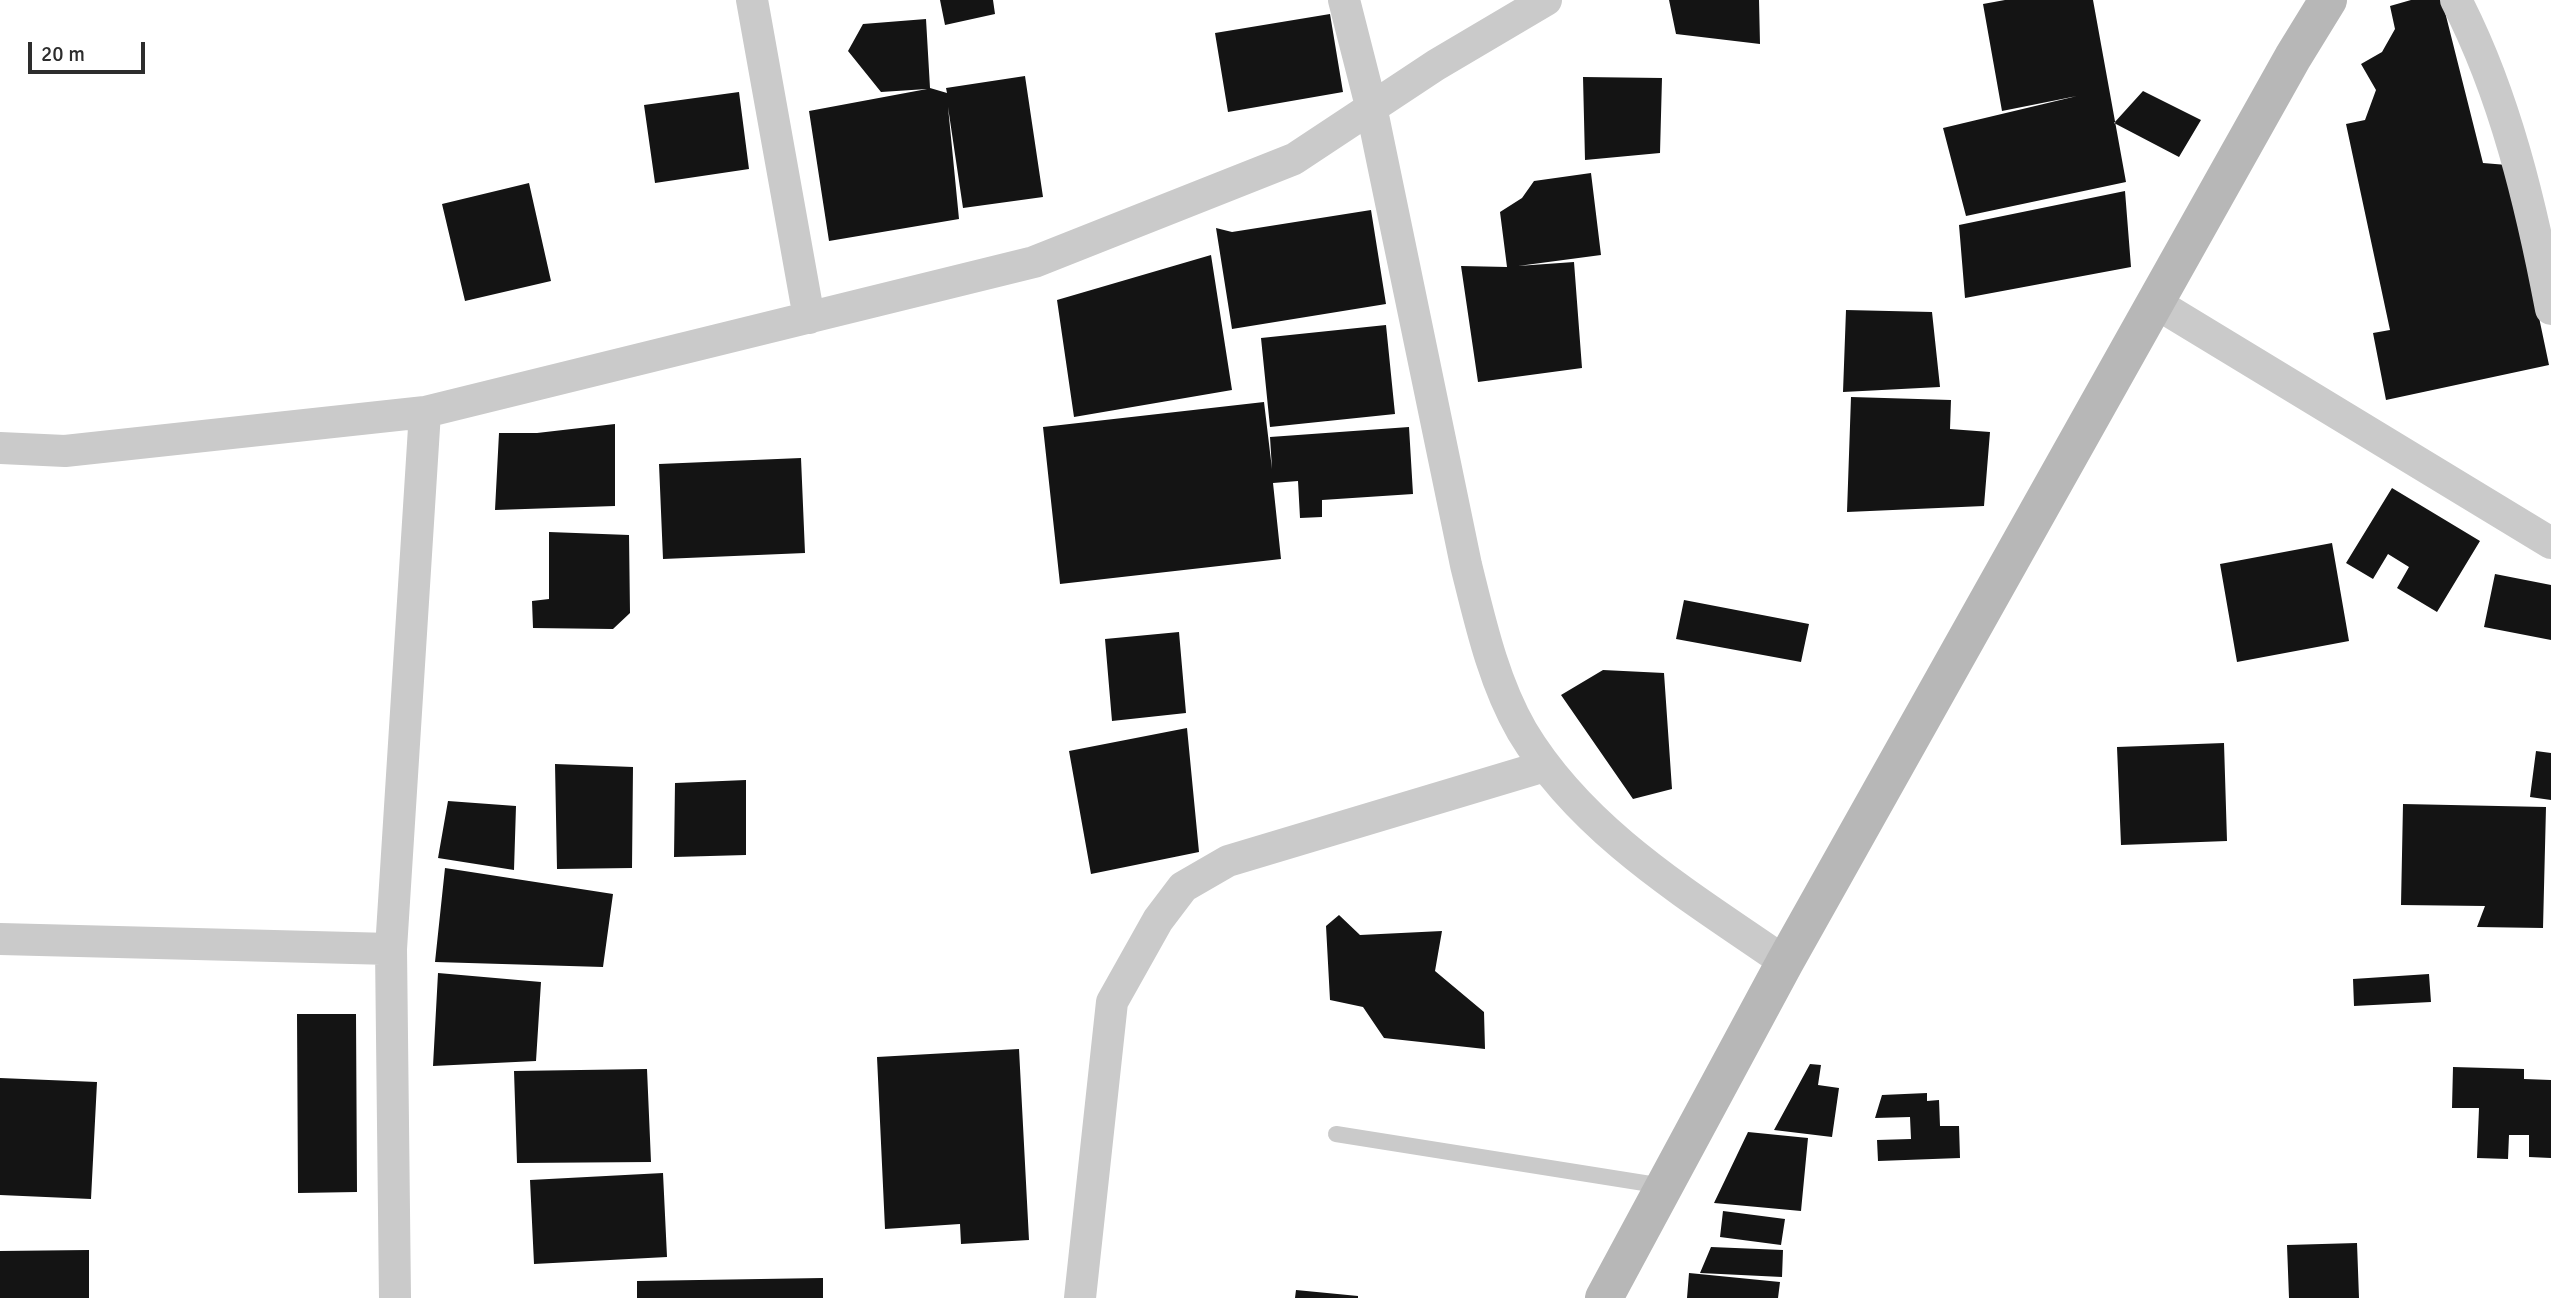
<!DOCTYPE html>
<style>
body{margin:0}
#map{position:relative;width:2551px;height:1298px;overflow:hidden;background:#fff;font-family:Signika,sans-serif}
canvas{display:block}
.scale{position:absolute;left:28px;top:42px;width:117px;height:32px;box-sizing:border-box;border:4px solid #2d2d2d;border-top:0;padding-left:9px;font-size:21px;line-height:24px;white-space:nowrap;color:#2d2d2d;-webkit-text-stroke:5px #fff;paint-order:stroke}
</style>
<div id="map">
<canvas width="2551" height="1298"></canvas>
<div class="scale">20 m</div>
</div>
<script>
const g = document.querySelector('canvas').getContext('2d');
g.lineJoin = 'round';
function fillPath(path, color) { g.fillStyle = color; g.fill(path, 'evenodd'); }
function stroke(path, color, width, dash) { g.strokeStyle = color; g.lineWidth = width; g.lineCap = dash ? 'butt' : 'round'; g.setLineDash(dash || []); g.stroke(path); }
const building = new Path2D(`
 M940 0H993L995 14 945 25Z
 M1669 0H1759L1760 44 1676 34Z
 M2005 0H2093L2126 182 1966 216 1943 128 2077 96 2002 111 1983 4Z
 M2411 0H2442L2483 163 2507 165 2549 365 2386 400 2373 333 2390 330 2346 124 2365 120 2376 90 2361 64 2382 52 2395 29 2390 6Z
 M1330 14 1343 92 1228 112 1215 33Z
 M926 19 930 88 947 93 946 88 1025 76 1043 197 963 208 948 107 959 219 829 241 809 111 927 89 881 92 848 51 863 24Z
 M1583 77 1662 78 1660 153 1585 160Z
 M2143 91 2201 120 2179 157 2114 123Z
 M739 92 749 169 655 183 644 105Z
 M1591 173 1601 255 1518 266 1574 262 1582 368 1478 382 1461 266 1507 267 1500 212 1522 198 1534 181Z
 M529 183 551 281 465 301 442 204Z
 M2125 191 2131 267 1965 298 1959 225Z
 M1371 210 1386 304 1232 329 1216 228 1232 232Z
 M1211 255 1232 390 1074 417 1057 300Z
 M1846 310 1932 312 1940 387 1843 392Z
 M1386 325 1395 414 1270 427 1261 338Z
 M1851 397 1951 400 1950 429 1990 432 1984 506 1847 512Z
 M1264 402 1272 469 1270 437 1409 427 1413 494 1322 500V517L1300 518 1298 481 1273 483 1281 559 1060 584 1043 427Z
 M615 424V506L495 510 499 433H537Z
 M801 458 805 553 663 559 659 464Z
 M2392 488 2480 541 2437 612 2397 588 2409 567 2388 554 2373 579 2346 563Z
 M549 532 629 535 630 613 613 629 533 628 532 601 549 599Z
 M2332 543 2349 641 2237 662 2220 564Z
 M2495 574 2551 585V640L2484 627Z
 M1684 600 1809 624 1801 662 1676 639Z
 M1179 632 1186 713 1112 721 1105 639Z
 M1603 670 1664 673 1672 789 1633 799 1561 695Z
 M1187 728 1199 852 1091 874 1069 751Z
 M2224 743 2227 841 2121 845 2117 747Z
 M2536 751 2551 753V800L2530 797Z
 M555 764 633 767 632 868 557 869Z
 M746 780V855L674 857 675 783Z
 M448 801 516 806 514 870 438 858Z
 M2403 804 2546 807 2543 928 2477 927 2485 906 2401 905Z
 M445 868 613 894 603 967 435 962Z
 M1339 915 1360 935 1442 931 1435 971 1484 1012 1485 1049 1384 1038 1363 1007 1330 1000 1326 926Z
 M438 973 541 982 536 1061 433 1066Z
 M2429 974 2431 1002 2354 1006 2353 979Z
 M297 1014H356L357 1192 298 1193Z
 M1019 1049 1029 1240 961 1244 960 1224 885 1229 877 1057Z
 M1810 1064 1821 1065 1818 1085 1839 1088 1832 1137 1774 1130Z
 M2453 1067 2524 1069V1079L2551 1080V1158L2529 1157V1135H2509L2508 1159 2477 1158 2479 1108H2452Z
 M647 1069 651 1162 517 1163 514 1071Z
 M0 1078 97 1082 91 1199 0 1195Z
 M1927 1093V1101L1939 1100 1940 1126H1959L1960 1158 1878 1161 1877 1140 1911 1139 1910 1117 1875 1118 1882 1095Z
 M1748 1132 1808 1138 1801 1211 1714 1203Z
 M663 1173 667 1257 534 1264 530 1180Z
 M1723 1211 1785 1219 1781 1245 1720 1237Z
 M2357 1243 2359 1298H2289L2287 1245Z
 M1711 1247 1783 1250 1782 1277 1700 1273Z
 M89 1250V1298H0V1251Z
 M1689 1273 1780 1282 1778 1298H1687Z
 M823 1278V1298H637V1281Z
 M1296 1290 1358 1296V1298H1295Z`);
const lane = new Path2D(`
 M1336 1134 1663 1186`);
const street = new Path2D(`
 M752 0 809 318
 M1344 0 1371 106 1466 565C1480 621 1493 681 1522 731 1583 833 1690 896 1785 962
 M2456 0C2505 95 2531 204 2551 309
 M2154 302 2551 543
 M0 448 65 451 425 412 1034 262 1294 159 1436 65 1546 0
 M0 939 391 949
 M395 1298 391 949 425 412
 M1080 1298 1112 1002 1158 920 1183 887 1228 861 1545 766`);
const secondary = new Path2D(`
 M1604 1298 1785 962 2293 57 2328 0`);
fillPath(building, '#141414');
stroke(lane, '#cacaca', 16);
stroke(street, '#cacaca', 32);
stroke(secondary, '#b7b7b7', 38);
</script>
